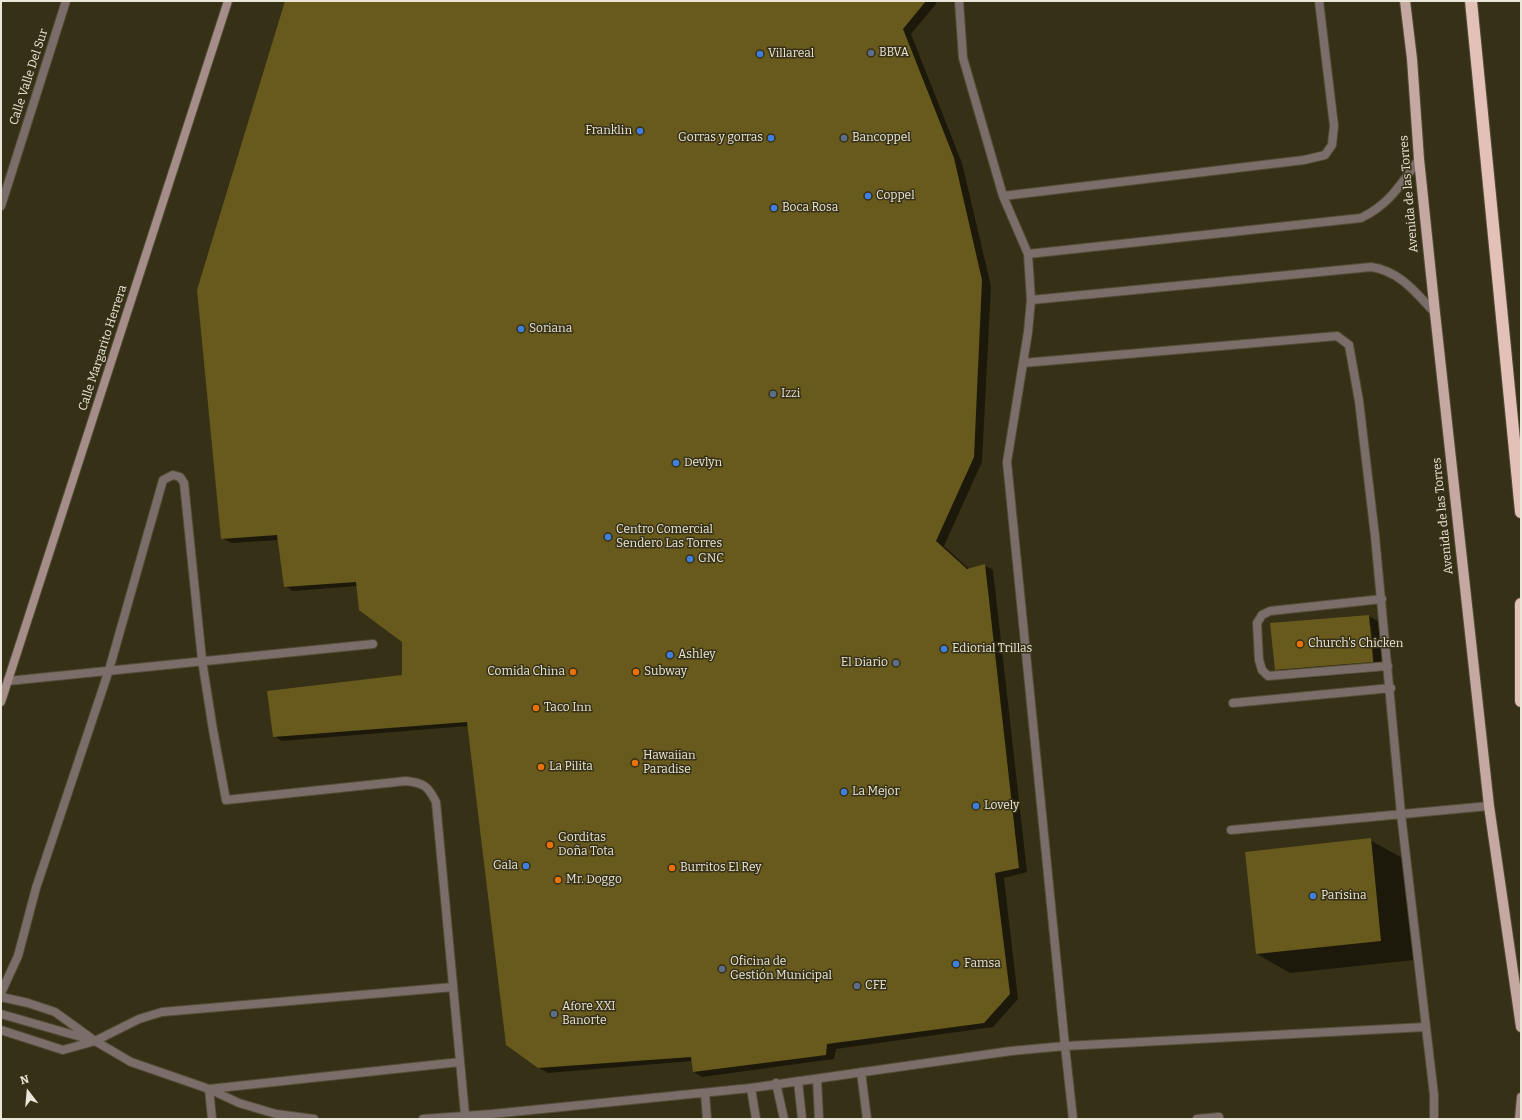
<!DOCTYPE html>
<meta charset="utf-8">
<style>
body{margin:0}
#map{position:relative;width:1522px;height:1120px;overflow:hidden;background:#363016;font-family:Bitter,serif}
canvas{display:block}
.frame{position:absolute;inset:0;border:2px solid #ebe7d8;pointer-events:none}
.north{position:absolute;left:8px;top:1072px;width:40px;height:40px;-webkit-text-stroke:3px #363016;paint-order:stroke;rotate:344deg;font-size:11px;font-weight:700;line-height:16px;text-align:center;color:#ebe7d8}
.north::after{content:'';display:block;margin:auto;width:14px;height:18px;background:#ebe7d8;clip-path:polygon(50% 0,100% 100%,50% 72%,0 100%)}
</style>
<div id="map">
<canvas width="1522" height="1120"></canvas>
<div class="frame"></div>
<div class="north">N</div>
</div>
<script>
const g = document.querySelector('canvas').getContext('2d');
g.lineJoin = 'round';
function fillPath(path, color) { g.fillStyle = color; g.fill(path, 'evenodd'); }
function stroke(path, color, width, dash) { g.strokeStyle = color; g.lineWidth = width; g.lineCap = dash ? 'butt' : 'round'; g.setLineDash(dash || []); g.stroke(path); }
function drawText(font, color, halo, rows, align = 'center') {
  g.font = font + ' Bitter,serif'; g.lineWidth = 3; g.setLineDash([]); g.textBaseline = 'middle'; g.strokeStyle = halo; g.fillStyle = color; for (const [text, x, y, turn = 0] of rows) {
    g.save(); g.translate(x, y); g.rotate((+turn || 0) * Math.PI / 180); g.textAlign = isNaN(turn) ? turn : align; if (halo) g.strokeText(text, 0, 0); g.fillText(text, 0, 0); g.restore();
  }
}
const shadow = new Path2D(`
 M286 1H936V4L911 34 962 163 991 286 982 462 944 546 969 569 984 565 993 570 1027 872 1004 878 1018 999 993 1027 836 1049 834 1059 702 1077 694 1072 692 1061 548 1073 539 1068 468 726 282 741 274 736 403 676V641L357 586 293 591 285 586 279 540 231 543 222 538Z
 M1369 616 1386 626 1390 671 1294 679 1276 669ZM1369 626H1371L1374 667H1372Z
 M1370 840 1404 859 1414 960 1290 973 1257 954Z`);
const building = new Path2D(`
 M285 1H926L903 29 954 158 982 280 974 457 936 541 967 569 985 564 1019 868 995 873 1010 994 984 1023 827 1044 826 1055 693 1072 691 1057 538 1068 506 1045 467 722 273 737 267 691 402 675V642L359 610 356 582 284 587 277 535 221 539 197 290Z
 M1369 615 1373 662 1275 670 1270 623Z
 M1371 838 1381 941 1256 954 1245 852Z`);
const lane = new Path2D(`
 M1003 196 1304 160 1325 155 1332 145 1334 126 1319 1
 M1028 254 1361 218C1390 204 1401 184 1419 159
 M1031 300 1371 267C1400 271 1416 293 1435 313
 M1023 363 1337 336 1349 345 1359 401 1375 536 1401 814 1434 1095V1119
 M1382 599 1270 611 1262 615 1257 623 1259 660 1262 670 1268 676 1388 666
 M8 681 373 644
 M1233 703 1391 688
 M1231 830 1489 806
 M1 993 18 956 36 888 109 670 163 480 173 475 180 477 184 483 202 660 213 730 226 800 406 781C424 783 428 786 436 802L465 1115
 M1 997 28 1003 55 1012 95 1041 131 1062 209 1089 239 1103 276 1114 314 1119
 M1 1014 88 1039
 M1 1030 63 1050 95 1041 139 1019 162 1012 453 987
 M861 1072 867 1119
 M817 1079 819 1119
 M798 1081 802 1119
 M776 1083 784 1119
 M751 1088 756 1119
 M705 1093 707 1119
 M212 1119 209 1089 460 1062
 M423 1119 492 1114 751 1088 1011 1051 1065 1046 1007 462 1028 332 1031 300 1028 254 1003 196 963 58 959 1
 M1073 1119 1065 1046 1425 1027
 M1197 1119 1219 1117V1119`);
const street = new Path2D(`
 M1 206 66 1`);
const secondary = new Path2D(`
 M1 702 228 1
 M1519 1119 1521 1097`);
const primary = new Path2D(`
 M1405 1 1412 59 1419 159 1435 313 1489 806 1521 1027`);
const highway = new Path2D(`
 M1471 1 1521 512
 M1521 604V701`);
const markers = [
 [871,53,4,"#5c6f8a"],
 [760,54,4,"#3f7fe0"],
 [640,131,4,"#3f7fe0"],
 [771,138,4,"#3f7fe0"],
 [844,138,4,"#5c6f8a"],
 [868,196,4,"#3f7fe0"],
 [774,208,4,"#3f7fe0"],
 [521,329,4,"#3f7fe0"],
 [773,394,4,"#5c6f8a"],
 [676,463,4,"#3f7fe0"],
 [608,537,4,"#3f7fe0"],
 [690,559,4,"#3f7fe0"],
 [1300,644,4,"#e8710a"],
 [944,649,4,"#3f7fe0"],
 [670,655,4,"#3f7fe0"],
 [896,663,4,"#5c6f8a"],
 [573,672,4,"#e8710a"],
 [636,672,4,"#e8710a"],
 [536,708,4,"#e8710a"],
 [635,763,4,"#e8710a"],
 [541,767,4,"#e8710a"],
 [844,792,4,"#3f7fe0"],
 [976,806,4,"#3f7fe0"],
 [550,845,4,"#e8710a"],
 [526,866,4,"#3f7fe0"],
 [672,868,4,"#e8710a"],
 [558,880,4,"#e8710a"],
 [1313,896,4,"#3f7fe0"],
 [956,964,4,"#3f7fe0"],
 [722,969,4,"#5c6f8a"],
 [857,986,4,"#5c6f8a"],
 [554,1014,4,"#5c6f8a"]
];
const poiNames = [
 ["BBVA",879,53],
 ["Villareal",768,54],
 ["Franklin",632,131,"right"],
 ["Gorras y gorras",763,138,"right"],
 ["Bancoppel",852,138],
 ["Coppel",876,196],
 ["Boca Rosa",782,208],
 ["Soriana",529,329],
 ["Izzi",781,394],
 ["Devlyn",684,463],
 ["Centro Comercial",616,530],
 ["Sendero Las Torres",616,544],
 ["GNC",698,559],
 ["Church's Chicken",1308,644],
 ["Ediorial Trillas",952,649],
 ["Ashley",678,655],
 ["El Diario",888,663,"right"],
 ["Comida China",565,672,"right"],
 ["Subway",644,672],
 ["Taco Inn",544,708],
 ["Hawaiian",643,756],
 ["Paradise",643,770],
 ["La Pilita",549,767],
 ["La Mejor",852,792],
 ["Lovely",984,806],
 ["Gorditas",558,838],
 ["Doña Tota",558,852],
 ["Gala",518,866,"right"],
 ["Burritos El Rey",680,868],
 ["Mr. Doggo",566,880],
 ["Parisina",1321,896],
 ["Oficina de",730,962],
 ["Gestión Municipal",730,976],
 ["Famsa",964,964],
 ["CFE",865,986],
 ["Afore XXI",562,1007],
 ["Banorte",562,1021]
];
const streetNames = [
 ["Calle Valle Del Sur",29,77,-72],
 ["Avenida de las Torres",1409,194,-95],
 ["Calle Margarito Herrera",103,348,-72],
 ["Avenida de las Torres",1443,516,-96]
];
fillPath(shadow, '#0007');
fillPath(building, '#685a1c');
stroke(lane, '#534d35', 10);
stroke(street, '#534d35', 10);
stroke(secondary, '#534d35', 10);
stroke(primary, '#534d35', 12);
stroke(highway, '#534d35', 14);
stroke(lane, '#7b6d69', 8);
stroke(street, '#7b6d69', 8);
stroke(secondary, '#a58e8a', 8);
stroke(primary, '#c6a8a2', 10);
stroke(highway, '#e3c0b8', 12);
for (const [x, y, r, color] of markers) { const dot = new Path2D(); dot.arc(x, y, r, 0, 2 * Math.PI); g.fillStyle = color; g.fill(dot); stroke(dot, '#363016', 1.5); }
drawText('12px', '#ebe7d8', '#363016', poiNames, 'left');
drawText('12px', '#ebe7d8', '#363016', streetNames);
</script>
